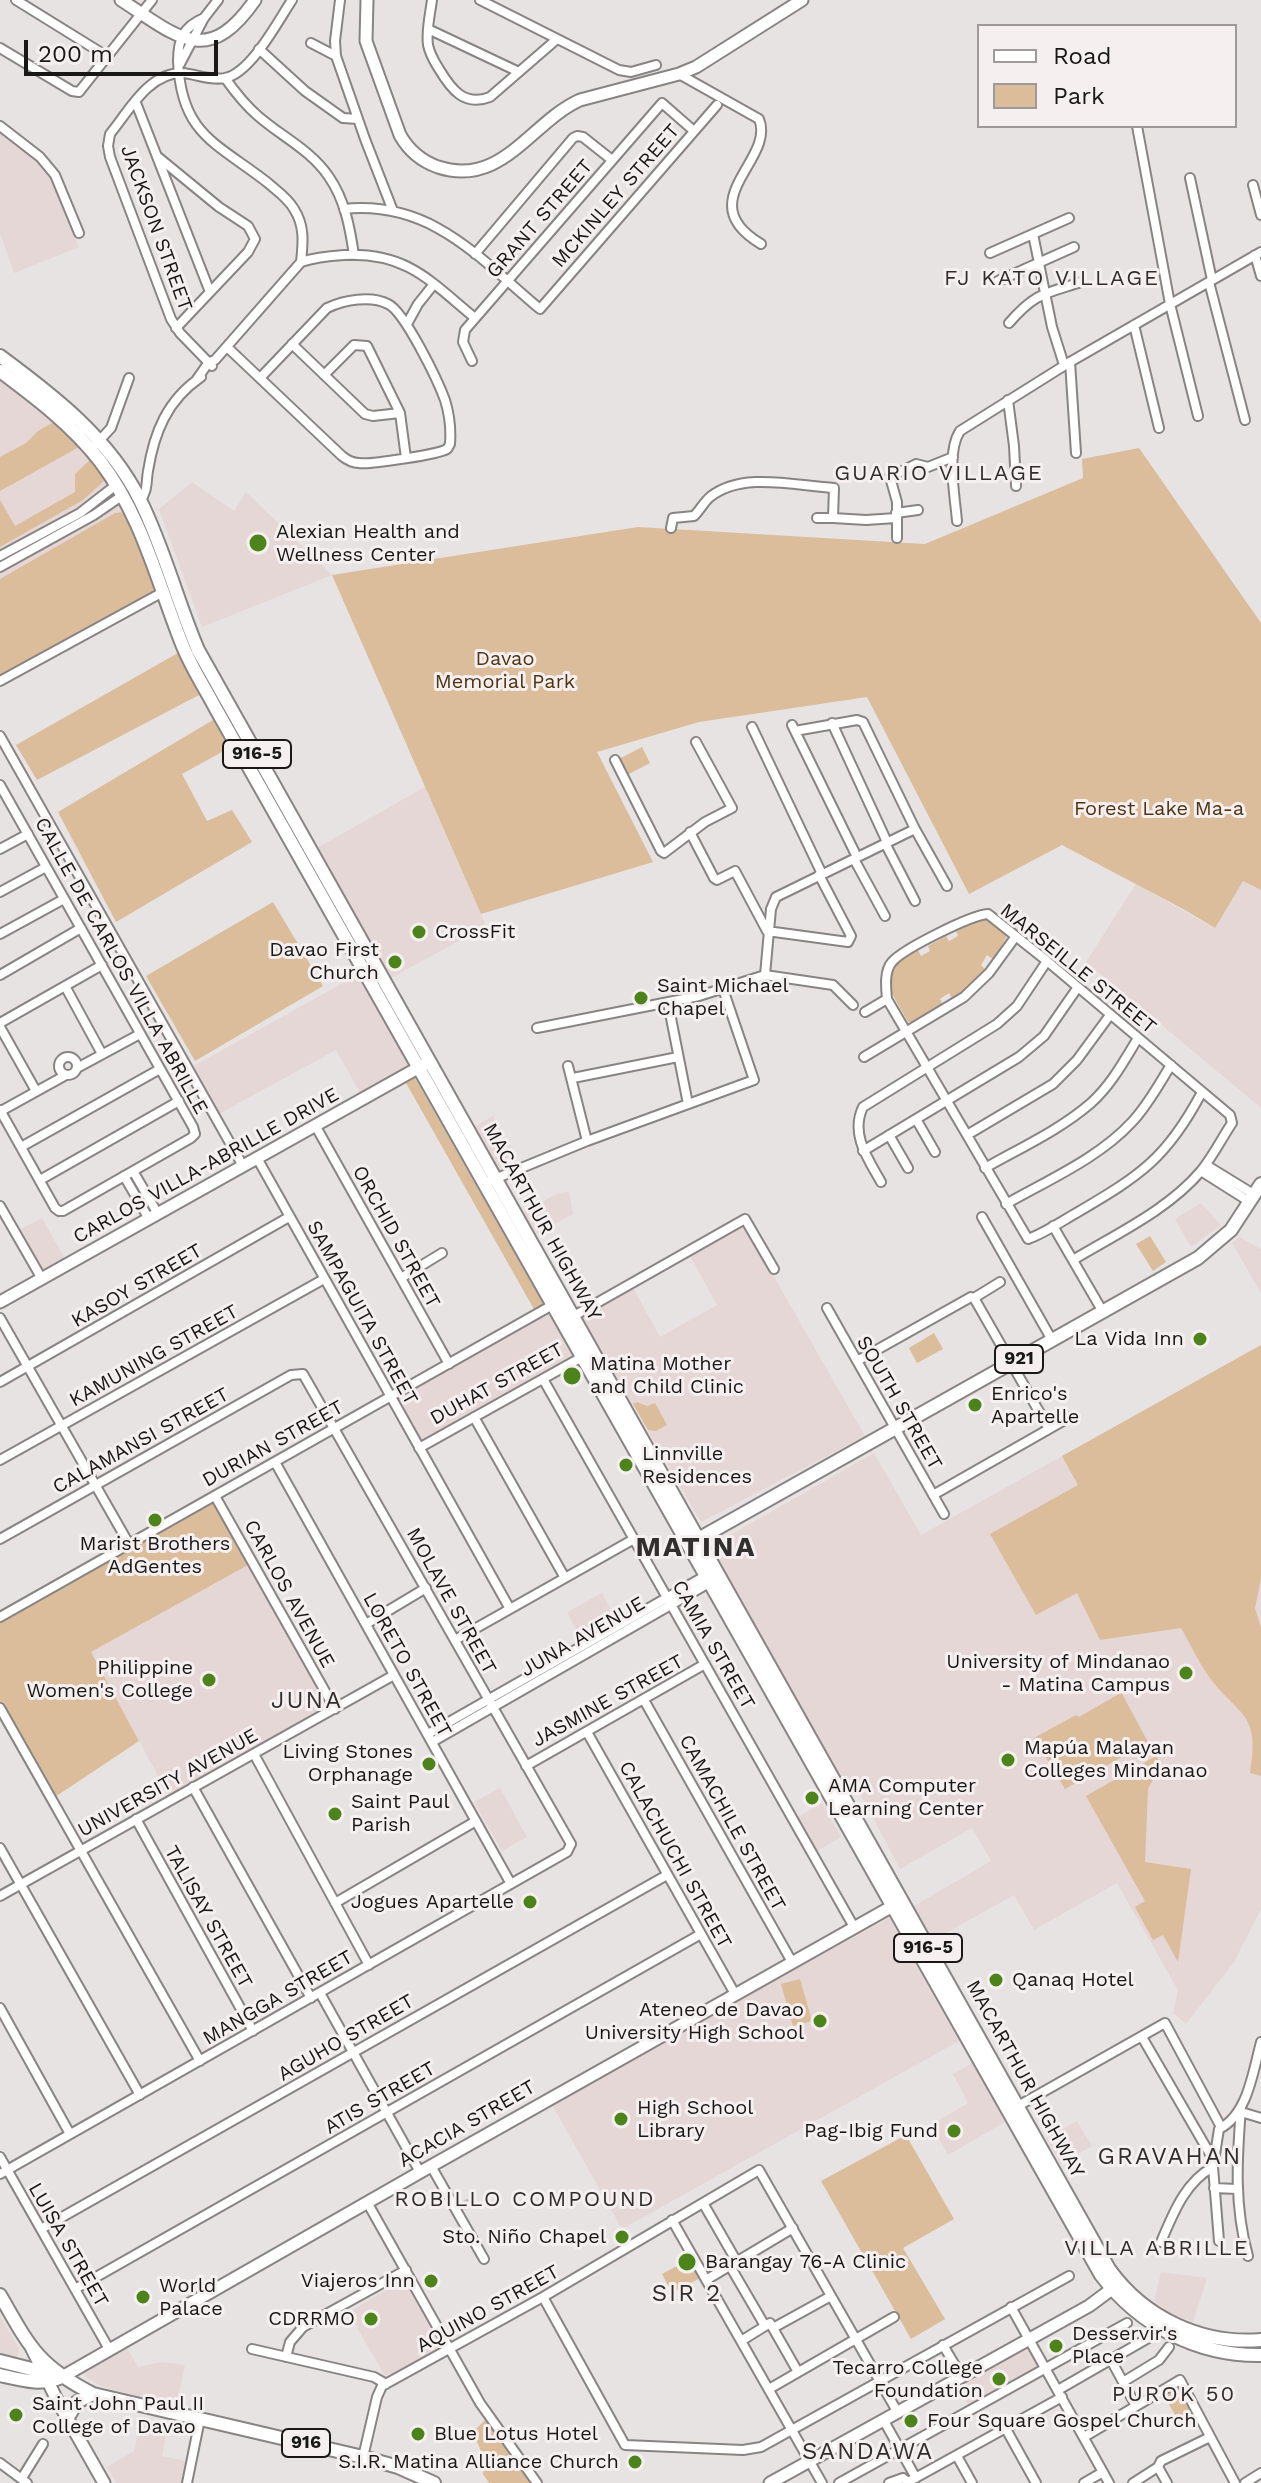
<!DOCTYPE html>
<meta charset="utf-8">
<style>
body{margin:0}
#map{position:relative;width:1261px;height:2483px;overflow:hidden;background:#e7e3e2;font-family:"Work Sans",sans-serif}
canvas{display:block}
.legend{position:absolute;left:977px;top:24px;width:260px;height:104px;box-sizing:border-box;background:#f5f0ef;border:2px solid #9d9a99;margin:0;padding:10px 14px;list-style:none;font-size:24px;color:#191817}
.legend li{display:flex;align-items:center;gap:16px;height:40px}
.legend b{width:40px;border:2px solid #9d9a99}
.scale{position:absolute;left:24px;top:40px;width:194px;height:36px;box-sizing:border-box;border:4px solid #191817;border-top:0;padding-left:10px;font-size:24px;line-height:28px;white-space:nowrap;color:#191817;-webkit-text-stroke:6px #f5f0ef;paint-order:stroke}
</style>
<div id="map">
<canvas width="1261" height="2483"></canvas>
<ul class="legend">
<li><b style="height:10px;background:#fff"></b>Road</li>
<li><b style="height:22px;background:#dbbc9b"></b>Park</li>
</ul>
<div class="scale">200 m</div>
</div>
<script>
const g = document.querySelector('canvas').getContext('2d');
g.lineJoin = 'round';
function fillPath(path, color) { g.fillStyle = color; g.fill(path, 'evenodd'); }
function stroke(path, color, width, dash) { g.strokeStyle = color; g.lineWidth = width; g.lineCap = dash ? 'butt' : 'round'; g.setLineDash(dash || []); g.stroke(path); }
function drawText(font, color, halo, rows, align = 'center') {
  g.font = font + ' "Work Sans",sans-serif'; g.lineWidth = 6; g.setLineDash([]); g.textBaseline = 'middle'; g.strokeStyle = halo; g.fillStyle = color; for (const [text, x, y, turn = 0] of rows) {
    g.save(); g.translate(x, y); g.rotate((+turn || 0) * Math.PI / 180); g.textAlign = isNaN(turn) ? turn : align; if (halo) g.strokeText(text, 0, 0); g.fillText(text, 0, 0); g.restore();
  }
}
const built = new Path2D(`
 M0 132 36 158 58 191 79 247 14 273 0 233Z
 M0 379 54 422 91 460 115 496 132 529 158 599 0 686Z
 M192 482 234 511 246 492 332 575 202 627 159 509Z
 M425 787 486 926 391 978 317 848Z
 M1243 881 1261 890V1108L1086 962 1136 884 1214 928Z
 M359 974 410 1066 361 1094 336 1050 217 1115 190 1068Z
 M493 1116 519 1164 497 1172 472 1128Z
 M569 1191 573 1214 534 1235 522 1213 554 1195Z
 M1201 1203 1221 1225 1191 1247 1175 1219Z
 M42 1218 66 1261 42 1275 17 1231Z
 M744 1224 865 1436 701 1522 582 1317 633 1288 660 1337 717 1305 690 1256Z
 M1239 1237 1261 1249V1293L1232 1243Z
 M549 1313 574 1357 422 1443 396 1398Z
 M1261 1345V1909L1234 1962 1186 2024 1173 2013 1178 1990 1117 1883 1034 1930 1014 1895 932 1941 912 1907 991 1861 972 1828 900 1869 856 1786 848 1790 711 1546 874 1453 921 1535Z
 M248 1565 327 1708 169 1796 91 1652Z
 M602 1593 618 1622 583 1642 567 1612Z
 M500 1788 527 1837 502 1851 474 1802Z
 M822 1803 841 1837 817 1851 798 1817Z
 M889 1918 959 2041 622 2229 551 2103Z
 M974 2062 990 2089 987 2091 1005 2122 948 2155 931 2125 968 2103 953 2074Z
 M1077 2121 1092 2146 1061 2164 1046 2138Z
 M1161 2272 1207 2278 1193 2322 1172 2314 1154 2301Z
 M404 2280 440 2346 437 2351 401 2371 385 2376 348 2312Z
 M0 2316 19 2348 18 2356 15 2358 0 2356Z
 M1030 2347 1042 2369 970 2409 958 2387Z
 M127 2348 138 2367 161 2362 185 2365 176 2406 132 2396 99 2385 84 2376 86 2370Z
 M141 2422 168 2426 162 2456 186 2461 181 2483H116L107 2467 134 2451Z`);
const green = new Path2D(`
 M54 422 79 447 0 491V457L26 443 38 431Z
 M1139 448 1261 623V890L1243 881 1215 928 1185 910 1062 845 969 894 867 697 699 722 597 752 653 862 481 914 332 575 638 527 925 544 1083 478 1082 459Z
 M90 460 105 480 83 500 0 547V500L15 526 75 492V474Z
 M124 512 140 548 155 591 0 676V579L115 513Z
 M178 653 199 695 37 780 16 745Z
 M213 720 229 748 182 774 207 821 232 810 252 842 116 922 58 812Z
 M642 747 650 763 627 775 619 759Z
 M273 902 323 986 195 1061 146 976Z
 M984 918H989L1008 934 994 960 987 955 981 965 986 970C978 982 965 992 953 1000L949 993 940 999 943 1005 913 1022H908L891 992V968L899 959 918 950 921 956 930 951 928 946 946 936 949 941 958 936 956 931Z
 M415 1078 544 1305 535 1311 406 1083Z
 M1150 1236 1166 1262 1153 1271 1136 1244Z
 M934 1333 943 1349 917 1363 909 1348Z
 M1261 1345V1578L1255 1608 1261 1628V1776L1250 1773C1261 1711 1238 1716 1209 1677 1199 1662 1190 1644 1181 1628L1100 1640 1077 1593 1036 1615 990 1534 1078 1485 1062 1456Z
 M637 1402 647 1406 655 1403 667 1425 656 1431 648 1430 633 1404Z
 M213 1502 248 1565 91 1652 139 1741 55 1797 0 1702V1621Z
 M1120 1690 1148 1742 1065 1789 1034 1738 1076 1715 1079 1717 1119 1694Z
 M1156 1756 1161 1765 1148 1789 1145 1862 1191 1869 1178 1962 1163 1935 1153 1940 1135 1907 1145 1901 1086 1796Z
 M800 1979 812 2021 793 2026 781 1984Z
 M906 2135 954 2219 903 2248 945 2319 911 2339 821 2181Z
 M690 2259 700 2278 672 2293 662 2274Z
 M1176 2386 1191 2413 1178 2420 1163 2394Z
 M486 2419 533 2483H489L483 2474 485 2461 473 2432Z`);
const streetTunnel = new Path2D(`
 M463 2206 473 2200`);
const street = new Path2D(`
 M16 0 108 57
 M340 0 335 41 336 56 365 139 393 211
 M432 0C430 15 426 31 428 45 430 55 434 61 439 69 451 89 464 107 490 97L557 39
 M480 0 619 70 631 72 656 65
 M204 18C183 27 178 39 178 61 181 135 217 143 268 183 277 191 288 198 294 209 305 226 303 243 301 262
 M428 29 519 72
 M311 43 336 56
 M0 48 72 91 79 92 152 0
 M259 49 305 91 343 118 358 119
 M180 64 204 18 218 0
 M679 74 759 119C776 160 689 201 761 244
 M225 78C235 92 245 105 258 116 282 137 311 150 329 177 345 200 350 228 354 255
 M136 103 210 292
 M0 126 40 157 55 175 79 233
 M1137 126 1170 304 1198 416
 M158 157 219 207 248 226 255 239 248 252 176 328
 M1190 178 1212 280
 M1253 185 1261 215
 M344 209C431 200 479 258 540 309L717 105
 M1033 234 1052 327 1064 365
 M990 253 1069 218
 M475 254 573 138 577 136 583 137 612 160
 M1255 255 1261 276
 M998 281 1074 247
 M1209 282 1245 420
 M1009 323C1035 293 1044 294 1081 282
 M407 324 418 304 434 284
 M1134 325 1159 428
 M292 344 365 414 373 416 400 413
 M227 347 342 456C347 460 353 463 359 463 369 465 440 454 447 449 448 448 449 446 450 444 451 431 449 413 445 400 438 381 405 312 388 304 371 295 344 300 327 308L260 378
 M472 361 463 342 465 330 662 103 694 131
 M1070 362 1076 453
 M212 366 180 333 171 319 110 157 108 146 110 134C129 111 148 73 182 73 196 74 211 81 225 78 251 73 278 21 292 0
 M324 375 354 345 367 346 400 413 406 458
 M197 379 209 362 215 360 301 262C316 257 329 256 344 255 407 252 430 281 475 318
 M1008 400 1014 446 1016 486
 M96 444 111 428 129 378
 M140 501C148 491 146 482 148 471 154 433 167 400 201 377
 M896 513 918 510
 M817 518H833
 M957 521C955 496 946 452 960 431L1070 362 1261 252
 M671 528 673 518 694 516C700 510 704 502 710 497 743 471 796 486 834 488L833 518 866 520 896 518
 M897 538V502L890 477 916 464 928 467 953 457
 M0 556 80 513 116 485
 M0 567 94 515 123 495
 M0 681 163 592
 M832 723 887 842
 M792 725 857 857
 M752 727 822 874
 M795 731 857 720 863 722 915 829 947 886
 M0 736 243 1166
 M615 760 661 851 664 853 705 822 732 808 696 742
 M0 785 193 1127 195 1134 191 1138 63 1211H59L55 1208 0 1110
 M690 832 714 878 717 880 735 871 767 931 848 942 851 936 819 875
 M885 843 915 901
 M0 849 28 834
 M854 859 885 916
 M0 892 46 867
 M0 934 64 899
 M0 975 81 928
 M765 975 771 909 776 897 915 829
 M65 986 102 1054
 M668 1003 688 1104
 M865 1012 887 999
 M0 1023 102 965
 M0 1027 36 1091
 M537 1028 699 996 765 975 833 985 853 1005
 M59 1066a9 9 0 1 1 18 0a9 9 0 1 1-18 0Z
 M864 1057 964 997 989 973 1016 936
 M568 1066 587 1141
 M77 1068 140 1034
 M573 1078 678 1057
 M1 1111 66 1075
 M916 1119 935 1152
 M315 1125 449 1364
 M889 1135 908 1168
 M967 1135 1053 1084 1077 1060 1110 1015
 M21 1147 160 1069
 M863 1151 1019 1057 1044 1036 1078 987
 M257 1158 510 1609
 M1206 1165 1255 1195
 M985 1168C1020 1148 1060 1130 1091 1103 1111 1085 1124 1061 1138 1038
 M133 1171 158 1214
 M1201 1171 1250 1202
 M124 1176 149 1219
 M40 1180 179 1101
 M881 1182C868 1159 850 1134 863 1107L997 1024 1017 1006 1047 961
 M485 1183 587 1141 754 1080 723 989
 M1006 1204C1048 1180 1099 1158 1132 1122 1148 1105 1159 1084 1171 1065
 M0 1206 42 1279
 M982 1217 1052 1340
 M1053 1226 1103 1312
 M1073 1260C1116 1234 1168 1210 1201 1171 1213 1156 1222 1138 1232 1123L1230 1115 1047 961 988 914C971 915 903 949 892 962 884 971 886 988 887 999L1028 1239C1045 1233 1062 1221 1078 1212 1141 1175 1167 1158 1202 1092
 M401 1278 442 1253
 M974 1298 1000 1282
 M827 1308 944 1514
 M572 1317 745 1219 774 1269
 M0 1318 129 1544
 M857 1361 971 1297 974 1298 1049 1429
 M543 1379 854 1927
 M0 1382 289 1217
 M474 1417 565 1578
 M419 1448 582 1357
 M0 1460 324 1279
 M275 1462 511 1884
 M933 1495 1070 1417
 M215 1496 335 1709
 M0 1539 291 1375 303 1374 571 1844 567 1852 0 2174
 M0 1617 556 1303
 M366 1624 426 1588
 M455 1640 634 1539
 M644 1700 792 1962
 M0 1708 200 2061
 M587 1732 735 1994
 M428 1734 705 1576
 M432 1742 709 1583
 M254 1754 369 1965
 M526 1766 705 1664
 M193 1787 311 1998
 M136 1819 253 2031
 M0 1848 140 2095
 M0 1896 394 1675
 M335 1903 476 1821
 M320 1993 420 2172
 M0 2008 70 2134
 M1142 2037 1214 2161
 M1018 2106 1165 2023 1221 2127
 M1241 2108C1237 2159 1234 2206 1248 2256
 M1241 2112 1261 2118
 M0 2157 109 2349
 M431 2166 484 2259
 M1214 2188 1237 2189
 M367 2202 480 2403 537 2483
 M703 2203 737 2262
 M672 2220 822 2483
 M41 2229 667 1875
 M1219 2241 1213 2167 1219 2129C1248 2115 1253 2071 1261 2042
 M1161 2242C1173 2214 1185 2182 1213 2167
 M730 2266 765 2326
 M706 2280 793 2228
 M75 2289 701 1934
 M543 2297 625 2445 743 2450 761 2447 1069 2276
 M1011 2307 1109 2483
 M773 2328 831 2296
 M741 2341 770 2323 798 2372
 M943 2345 962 2377
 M252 2349 374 2377 386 2384
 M286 2357 290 2342 303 2327 406 2270
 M1111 2360 1136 2406
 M1123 2382 1159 2360 1169 2347
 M769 2389 894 2317
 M1058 2390 1150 2337
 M884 2421 916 2478
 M1006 2429 1036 2483
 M1084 2437 1180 2380 1235 2483
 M957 2456 972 2483
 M363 2457 377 2397 382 2386 543 2297 759 2170 898 2413
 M0 2463 27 2483
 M1158 2467 1167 2483
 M22 2478 43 2444
 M187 2483 200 2419
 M839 2483 1127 2323
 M889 2483 903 2478 908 2482 1062 2397
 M1084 2483 1103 2472
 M1133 2483 1158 2467 1161 2461 1210 2437
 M1245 2483 1261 2473`);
const secondary = new Path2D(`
 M121 0C177 36 207 69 255 0
 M367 0 366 41 400 135C409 151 421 161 438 167 502 188 531 122 580 100L679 74 696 67 802 0
 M0 1302 425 1064
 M32 2349 57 2400 104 2483
 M62 2377 431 2166 891 1907
 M770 2483 1089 2306 1120 2283`);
const primary = new Path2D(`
 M0 356C54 396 109 438 140 500 164 548 177 601 198 650L1109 2269C1144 2318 1202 2345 1261 2340
 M0 371C36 398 72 425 100 461 142 516 157 581 182 644 191 667 205 688 216 709L1101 2275C1139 2325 1197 2356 1261 2355
 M693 1542 1198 1258 1231 1230 1261 1184
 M0 2295C29 2346 38 2366 93 2394L363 2457 398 2467 434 2483
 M0 2361 55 2375
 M0 2375C22 2380 41 2386 62 2377
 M67 2419 77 2402 93 2394`);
const markers = [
 [258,543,10,"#4d831b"],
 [419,932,8,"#4d831b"],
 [395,962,8,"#4d831b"],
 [641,998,8,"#4d831b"],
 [1200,1339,8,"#4d831b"],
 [572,1376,10,"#4d831b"],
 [975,1405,8,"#4d831b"],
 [626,1465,8,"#4d831b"],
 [155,1520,8,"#4d831b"],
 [1186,1673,8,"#4d831b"],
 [209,1680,8,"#4d831b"],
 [1008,1760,8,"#4d831b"],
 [429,1764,8,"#4d831b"],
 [812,1798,8,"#4d831b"],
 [335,1814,8,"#4d831b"],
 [530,1902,8,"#4d831b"],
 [996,1980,8,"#4d831b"],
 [820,2021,8,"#4d831b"],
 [621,2119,8,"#4d831b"],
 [954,2131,8,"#4d831b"],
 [622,2237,8,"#4d831b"],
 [687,2262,10,"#4d831b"],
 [431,2281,8,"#4d831b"],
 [143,2297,8,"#4d831b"],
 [371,2319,8,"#4d831b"],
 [1056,2346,8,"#4d831b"],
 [999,2379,8,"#4d831b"],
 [16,2415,8,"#4d831b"],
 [911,2421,8,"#4d831b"],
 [418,2434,8,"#4d831b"],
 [635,2462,8,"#4d831b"]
];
const shields = [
 [257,754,68],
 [1019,1359,48],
 [928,1948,68],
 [306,2443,48]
];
const shieldNames = [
 ["916-5",257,754],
 ["921",1019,1359],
 ["916-5",928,1948],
 ["916",306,2443]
];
const streetNames = [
 ["MCKINLEY STREET",616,196,-49],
 ["GRANT STREET",540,219,-49],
 ["JACKSON STREET",156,228,70],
 ["CALLE DE CARLOS VILLA ABRILLE",121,966,61],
 ["MARSEILLE STREET",1078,969,39],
 ["CARLOS VILLA-ABRILLE DRIVE",206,1166,-29],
 ["MACARTHUR HIGHWAY",542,1222,61],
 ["ORCHID STREET",396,1237,61],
 ["KASOY STREET",137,1286,-30],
 ["SAMPAGUITA STREET",362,1313,61],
 ["KAMUNING STREET",154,1356,-29],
 ["DUHAT STREET",497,1384,-29],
 ["SOUTH STREET",899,1403,60],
 ["CALAMANSI STREET",141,1441,-29],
 ["DURIAN STREET",273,1444,-29],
 ["CARLOS AVENUE",289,1594,61],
 ["MOLAVE STREET",451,1601,61],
 ["JUNA AVENUE",583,1637,-30],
 ["CAMIA STREET",713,1645,60],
 ["LORETO STREET",407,1665,61],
 ["JASMINE STREET",608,1701,-29],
 ["UNIVERSITY AVENUE",168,1783,-29],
 ["CAMACHILE STREET",732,1823,61],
 ["CALACHUCHI STREET",675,1855,61],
 ["TALISAY STREET",208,1917,61],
 ["MANGGA STREET",278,1998,-30],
 ["AGUHO STREET",346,2038,-30],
 ["MACARTHUR HIGHWAY",1025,2079,61],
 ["ATIS STREET",380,2098,-30],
 ["ACACIA STREET",467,2124,-30],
 ["LUISA STREET",68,2245,60],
 ["AQUINO STREET",488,2309,-29]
];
const poiNames = [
 ["Alexian Health and",276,532],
 ["Wellness Center",276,555],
 ["CrossFit",435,932],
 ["Davao First",379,950,"right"],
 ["Church",379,973,"right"],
 ["Saint Michael",657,986],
 ["Chapel",657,1009],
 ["La Vida Inn",1184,1339,"right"],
 ["Matina Mother",590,1364],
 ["and Child Clinic",590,1387],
 ["Enrico's",991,1394],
 ["Apartelle",991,1417],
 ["Linnville",642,1454],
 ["Residences",642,1477],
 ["Marist Brothers",155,1544,"center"],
 ["AdGentes",155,1567,"center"],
 ["University of Mindanao",1170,1662,"right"],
 ["- Matina Campus",1170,1685,"right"],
 ["Philippine",193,1668,"right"],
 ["Women's College",193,1691,"right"],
 ["Mapúa Malayan",1024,1748],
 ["Colleges Mindanao",1024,1771],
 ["Living Stones",413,1752,"right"],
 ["Orphanage",413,1775,"right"],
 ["AMA Computer",828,1786],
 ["Learning Center",828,1809],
 ["Saint Paul",351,1802],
 ["Parish",351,1825],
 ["Jogues Apartelle",514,1902,"right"],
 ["Qanaq Hotel",1012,1980],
 ["Ateneo de Davao",804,2010,"right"],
 ["University High School",804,2033,"right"],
 ["High School",637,2108],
 ["Library",637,2131],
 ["Pag-Ibig Fund",938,2131,"right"],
 ["Sto. Niño Chapel",606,2237,"right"],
 ["Barangay 76-A Clinic",705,2262],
 ["Viajeros Inn",415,2281,"right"],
 ["World",159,2286],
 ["Palace",159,2309],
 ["CDRRMO",355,2319,"right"],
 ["Desservir's",1072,2334],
 ["Place",1072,2357],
 ["Tecarro College",983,2368,"right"],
 ["Foundation",983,2391,"right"],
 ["Saint John Paul II",32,2404],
 ["College of Davao",32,2427],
 ["Four Square Gospel Church",927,2421],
 ["Blue Lotus Hotel",434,2434],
 ["S.I.R. Matina Alliance Church",619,2462,"right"]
];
const parkNames = [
 ["Davao",505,659],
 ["Memorial Park",505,682],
 ["Forest Lake Ma-a",1159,809]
];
const neighbourhoodNames = [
 ["FJ KATO VILLAGE",1052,279],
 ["GUARIO VILLAGE",939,474],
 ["ROBILLO COMPOUND",525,2200],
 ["VILLA ABRILLE",1157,2249],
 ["PUROK 50",1174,2395]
];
const quarterNames = [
 ["JUNA",307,1701],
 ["GRAVAHAN",1170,2157],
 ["SIR 2",687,2294],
 ["SANDAWA",868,2452]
];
const districtNames = [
 ["MATINA",696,1548]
];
fillPath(built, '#e5d7d6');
fillPath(green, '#dbbc9b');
stroke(streetTunnel, '#bebab9', 8, [8, 4]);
stroke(street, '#888483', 12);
stroke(secondary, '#888483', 15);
stroke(primary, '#888483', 16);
stroke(street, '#fff', 8);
stroke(secondary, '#fff', 11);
stroke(primary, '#fff', 12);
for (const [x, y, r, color] of markers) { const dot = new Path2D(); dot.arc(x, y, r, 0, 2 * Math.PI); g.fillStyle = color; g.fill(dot); stroke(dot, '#f5f0ef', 3); }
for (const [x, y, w] of shields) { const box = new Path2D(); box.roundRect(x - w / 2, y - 14, w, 28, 6); g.fillStyle = '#f5f0ef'; g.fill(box); stroke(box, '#191817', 2); }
drawText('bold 18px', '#191817', null, shieldNames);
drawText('20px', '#191817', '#f5f0ef', streetNames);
drawText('20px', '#191817', '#f5f0ef', poiNames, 'left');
drawText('20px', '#4f3312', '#f5f0ef', parkNames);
g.letterSpacing = '2px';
drawText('22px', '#312e2d', '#f5f0ef', neighbourhoodNames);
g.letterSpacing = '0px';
g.letterSpacing = '2px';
drawText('24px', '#312e2d', '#f5f0ef', quarterNames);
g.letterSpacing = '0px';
g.letterSpacing = '2px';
drawText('bold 28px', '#312e2d', '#f5f0ef', districtNames);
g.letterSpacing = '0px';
</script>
